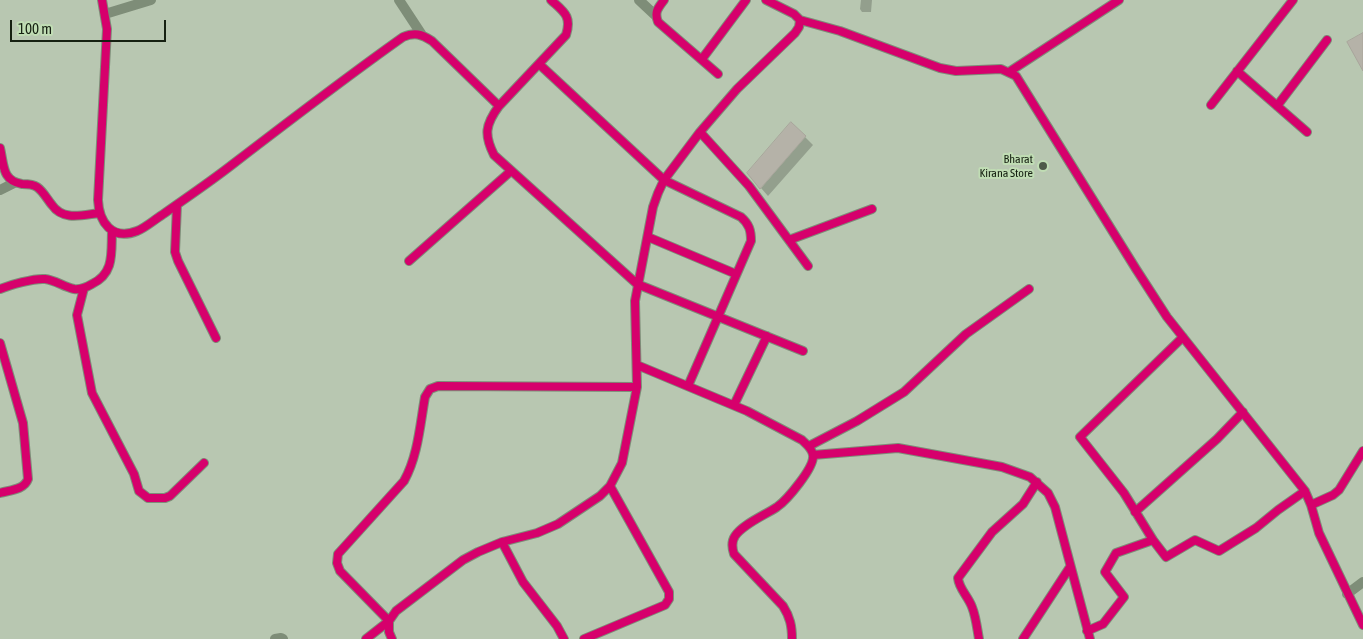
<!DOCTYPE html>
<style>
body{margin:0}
#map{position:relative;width:1363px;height:639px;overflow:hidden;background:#b8c7b1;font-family:"Asap Condensed",sans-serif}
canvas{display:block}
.scale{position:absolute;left:10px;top:20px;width:156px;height:22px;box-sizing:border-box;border:2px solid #152011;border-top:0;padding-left:6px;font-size:15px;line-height:18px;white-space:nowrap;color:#152011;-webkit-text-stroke:4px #c0ddb4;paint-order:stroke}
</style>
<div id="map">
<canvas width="1363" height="639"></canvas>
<div class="scale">100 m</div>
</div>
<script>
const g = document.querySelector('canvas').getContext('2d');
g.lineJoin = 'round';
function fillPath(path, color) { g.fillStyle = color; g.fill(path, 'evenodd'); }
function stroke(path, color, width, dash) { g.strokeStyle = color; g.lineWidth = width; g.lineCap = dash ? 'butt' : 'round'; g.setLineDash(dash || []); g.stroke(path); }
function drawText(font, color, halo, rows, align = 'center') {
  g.font = font + ' "Asap Condensed",sans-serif'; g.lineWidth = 4; g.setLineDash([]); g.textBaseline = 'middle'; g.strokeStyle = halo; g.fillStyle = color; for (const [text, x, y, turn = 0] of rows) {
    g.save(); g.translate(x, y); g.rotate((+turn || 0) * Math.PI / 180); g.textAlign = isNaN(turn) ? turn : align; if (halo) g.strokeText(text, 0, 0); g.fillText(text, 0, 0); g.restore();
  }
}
const shadow = new Path2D(`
 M861 0H872L871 12H862L860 9Z
 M805 137 813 145 768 196 761 188Z`);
const building = new Path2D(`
 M1363 33V71L1347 42Z
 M791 122 806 136 760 189 747 173Z`);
const street = new Path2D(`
 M102 0 107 29 98 200C99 222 112 241 137 231 145 228 154 220 162 215 186 198 210 182 233 164 289 121 345 78 403 37 415 32 421 34 432 41L499 106
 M399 0 422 35
 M551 0C564 12 572 16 566 35L499 106C485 125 484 135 494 155L637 284 803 351
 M639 0 655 15
 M664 0C658 8 654 12 658 22L718 74
 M105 14 151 0
 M800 20 840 31 940 68 956 71 1001 69 1016 76 1136 269 1167 317 1305 491 1311 505 1319 533 1363 625
 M702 59 746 0
 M539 64 664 180 741 217C749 224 751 230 751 241L688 386
 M1237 71 1307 132
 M1009 72 1119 0
 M1211 105 1293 0
 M1277 106 1327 40
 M700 132 749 186 808 266
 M0 148C4 165 2 181 22 184 27 184 33 184 37 187 43 191 47 199 52 205 63 221 82 215 99 213
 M0 190 14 183
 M177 205 175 252 178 261 216 338
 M648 237 736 274
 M789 240 872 209
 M409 261 511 171
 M84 288 77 315 92 393 134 474 139 491 148 498H165L170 496 204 463
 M0 289C10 285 34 278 45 279 55 280 64 287 74 289 81 290 87 287 92 284 115 273 111 252 112 231
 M0 343 23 423 28 479C24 490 10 490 0 493
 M637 365 747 411 802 440C806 444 812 448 813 455 815 467 787 500 777 507 765 515 743 524 735 536 731 542 732 548 734 554L783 606C790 617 792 626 792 639
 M734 405 767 336
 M809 446 857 421 904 392 966 334 1029 289
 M813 455 898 448 1002 467 1030 477 1048 493 1055 507 1090 639
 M1311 505 1333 495 1339 490 1363 451
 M1135 512 1217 439 1243 412
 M1153 540 1124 493 1080 437 1183 337
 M502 542 523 582 557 626 564 639
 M1347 594 1363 582
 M1087 631 1103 624 1124 597 1105 572 1116 553 1153 540 1166 557 1195 540 1219 551 1256 528 1278 510 1305 491
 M275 639 281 638 283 639
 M366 639 389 621 340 571 337 563 338 554 404 481C418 456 420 425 425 397L430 389 438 386 637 387
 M392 639 389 632V621L396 611 463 560 478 552 502 542 537 533 558 524 600 496 610 486 622 463 637 387 635 301 653 207 658 193 664 180 700 132 737 89 795 33 799 27 800 20 794 14 766 0
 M584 639 665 605 669 599V592L610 486
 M979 639C977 628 976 617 972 607 968 596 959 589 958 578L992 532 1023 504 1037 482
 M1023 639 1070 567`);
const cycleway = new Path2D(`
 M102 0 107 29 98 200C99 222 112 241 137 231 145 228 154 220 162 215 186 198 210 182 233 164 289 121 345 78 403 37 415 32 421 34 432 41L499 106
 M551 0C564 12 572 16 566 35L499 106C485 125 484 135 494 155L637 284 803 351
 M664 0C658 8 654 12 658 22L718 74
 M800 20 840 31 940 68 956 71 1001 69 1016 76 1136 269 1167 317 1305 491 1311 505 1319 533 1363 625
 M702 59 746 0
 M539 64 664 180 741 217C749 224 751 230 751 241L688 386
 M1237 71 1307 132
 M1009 72 1119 0
 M1211 105 1293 0
 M1277 106 1327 40
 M700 132 749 186 808 266
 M0 148C4 165 2 181 22 184 27 184 33 184 37 187 43 191 47 199 52 205 63 221 82 215 99 213
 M177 205 175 252 178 261 216 338
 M648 237 736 274
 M789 240 872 209
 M409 261 511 171
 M84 288 77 315 92 393 134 474 139 491 148 498H165L170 496 204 463
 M0 289C10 285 34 278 45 279 55 280 64 287 74 289 81 290 87 287 92 284 115 273 111 252 112 231
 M0 343 23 423 28 479C24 490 10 490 0 493
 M637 365 747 411 802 440C806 444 812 448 813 455 815 467 787 500 777 507 765 515 743 524 735 536 731 542 732 548 734 554L783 606C790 617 792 626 792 639
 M734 405 767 336
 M809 446 857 421 904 392 966 334 1029 289
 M813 455 898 448 1002 467 1030 477 1048 493 1055 507 1090 639
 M1311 505 1333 495 1339 490 1363 451
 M1135 512 1217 439 1243 412
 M1153 540 1124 493 1080 437 1183 337
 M502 542 523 582 557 626 564 639
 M1087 631 1103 624 1124 597 1105 572 1116 553 1153 540 1166 557 1195 540 1219 551 1256 528 1278 510 1305 491
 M366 639 389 621 340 571 337 563 338 554 404 481C418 456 420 425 425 397L430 389 438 386 637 387
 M392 639 389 632V621L396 611 463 560 478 552 502 542 537 533 558 524 600 496 610 486 622 463 637 387 635 301 653 207 658 193 664 180 700 132 737 89 795 33 799 27 800 20 794 14 766 0
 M584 639 665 605 669 599V592L610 486
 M979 639C977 628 976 617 972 607 968 596 959 589 958 578L992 532 1023 504 1037 482
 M1023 639 1070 567`);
const markers = [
 [1043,166,5,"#4e5a49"]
];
const poiNames = [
 ["Bharat",1033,159],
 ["Kirana Store",1033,173]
];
fillPath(shadow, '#0003');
fillPath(building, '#b5b2a8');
stroke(building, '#a8a59b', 1);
stroke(street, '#7e8d78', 10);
stroke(cycleway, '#d6006c', 8);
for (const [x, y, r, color] of markers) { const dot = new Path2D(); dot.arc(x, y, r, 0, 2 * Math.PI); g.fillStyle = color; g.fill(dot); stroke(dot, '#c0ddb4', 2); }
drawText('12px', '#152011', '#c0ddb4', poiNames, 'right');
</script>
